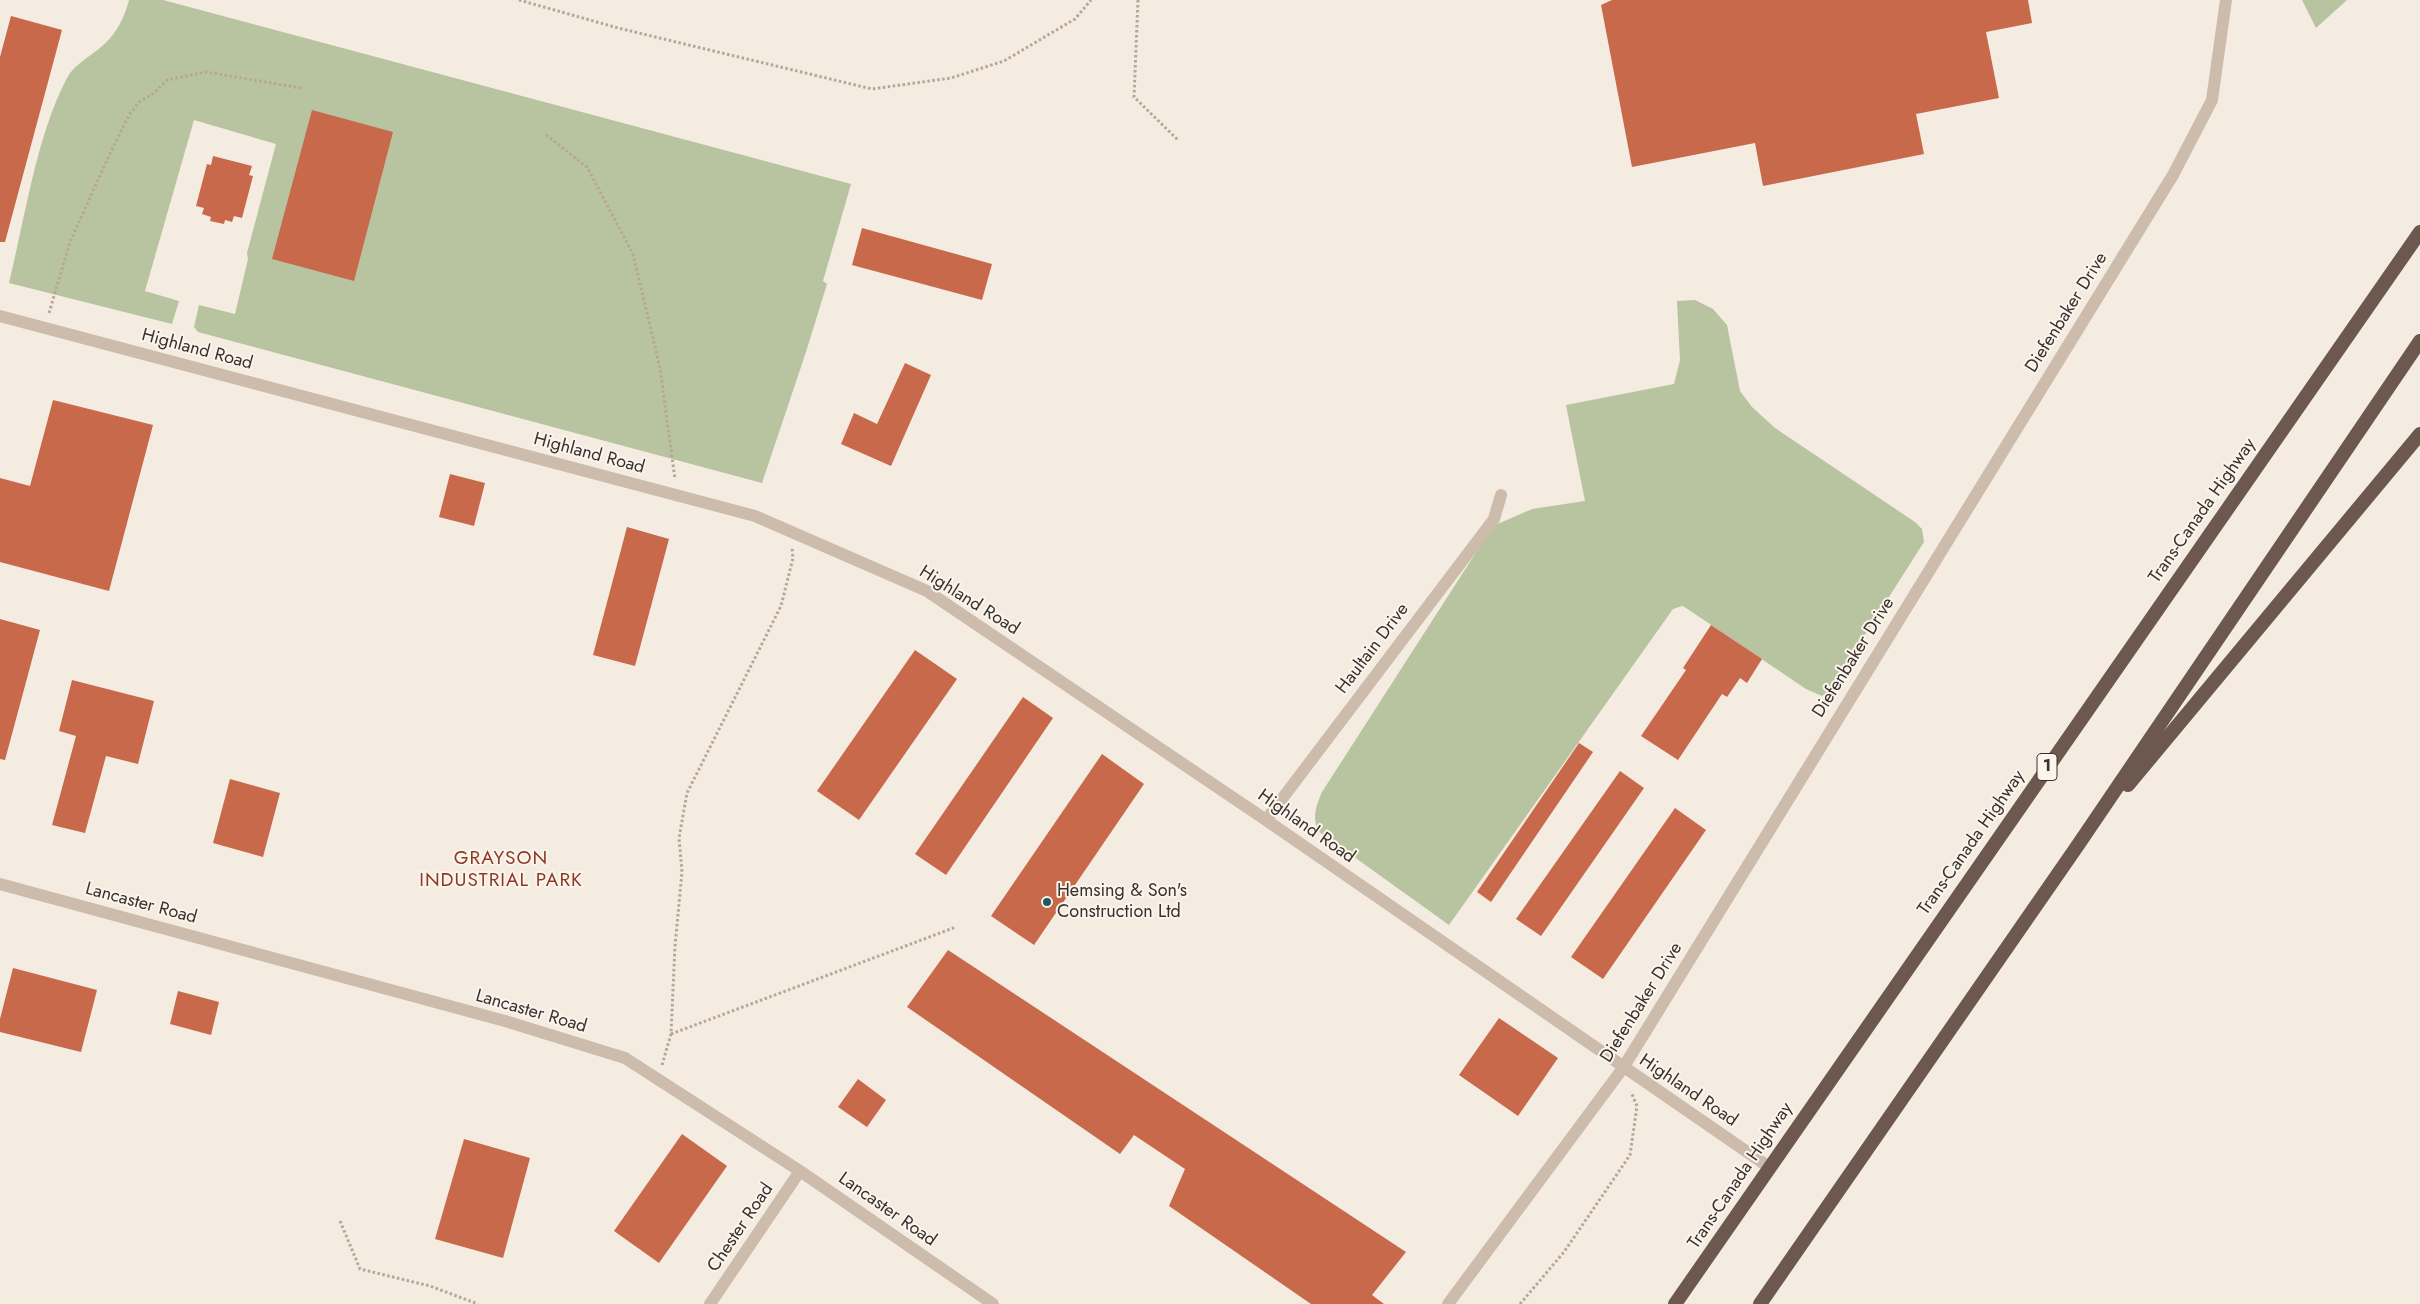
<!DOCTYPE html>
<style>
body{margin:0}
canvas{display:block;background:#f4ebe1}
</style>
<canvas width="2420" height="1304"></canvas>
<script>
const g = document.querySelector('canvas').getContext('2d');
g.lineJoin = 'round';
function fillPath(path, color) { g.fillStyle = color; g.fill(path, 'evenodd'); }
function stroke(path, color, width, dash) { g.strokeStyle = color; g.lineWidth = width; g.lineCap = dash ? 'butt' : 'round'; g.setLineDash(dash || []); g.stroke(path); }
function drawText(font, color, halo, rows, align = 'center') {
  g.font = font + ' Jost,sans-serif'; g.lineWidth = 4; g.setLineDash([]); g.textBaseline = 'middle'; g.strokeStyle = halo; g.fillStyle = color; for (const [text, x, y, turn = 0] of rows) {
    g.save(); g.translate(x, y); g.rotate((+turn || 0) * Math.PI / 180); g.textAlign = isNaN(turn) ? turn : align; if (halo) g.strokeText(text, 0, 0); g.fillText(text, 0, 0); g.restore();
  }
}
const green = new Path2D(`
 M129 0H163L851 184 823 281 827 284 806 352 762 483 198 332 194 327 199 305 235 314 248 259 247 253 276 144 194 120 145 291 179 301 172 324 9 283C25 218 36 137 67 78 74 65 89 57 100 48 116 35 124 19 129 0Z
 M2302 0H2347L2316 28Z
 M1695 300 1713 309 1727 325 1740 391 1752 407 1775 428 1915 522 1922 529 1924 542 1829 691 1822 696 1806 689 1686 608 1682 606 1673 609 1449 925 1318 831C1312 816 1316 806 1322 792L1493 526 1532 509 1585 501 1566 405 1674 384 1680 360 1677 301Z`);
const building = new Path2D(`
 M1612 0H2028L2032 23 1986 32 1999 98 1916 114 1924 154 1763 186 1755 143 1632 167 1601 5Z
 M11 16 62 30 5 242H0V57Z
 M312 110 393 132 354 281 272 259Z
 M213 156 252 166 249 175 253 176 242 218 234 216 232 222 225 220 224 224 210 221 211 217 202 214 204 208 196 206 207 164 211 165Z
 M862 228 992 264 982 300 852 265Z
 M905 363 931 375 891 466 841 444 854 413 877 424Z
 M53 400 153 425 109 591 0 562V478L30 486Z
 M450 474 485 483 474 526 439 517Z
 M627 527 669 539 635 666 593 655Z
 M0 619 40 630 5 760 0 759Z
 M1711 625 1762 659 1747 683 1740 678 1727 697 1722 694 1678 760 1641 736 1686 670 1683 668Z
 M915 650 957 679 859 820 817 791Z
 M72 680 154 701 138 764 106 756 85 833 52 825 76 736 59 731Z
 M1023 697 1053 718 946 875 915 854Z
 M1579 743 1593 752 1491 902 1477 892Z
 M1102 754 1144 784 1034 945 991 916Z
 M1620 771 1644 788 1541 936 1516 919Z
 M230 779 280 793 263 857 213 843Z
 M1675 808 1706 830 1603 979 1571 957Z
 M948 950 1406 1252 1372 1295 1384 1304H1311L1169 1206 1185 1169 1134 1135 1120 1154 907 1007Z
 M13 968 97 990 81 1052 0 1032V1019Z
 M178 991 219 1002 211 1035 170 1024Z
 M1499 1018 1558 1058 1518 1116 1459 1075Z
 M858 1079 886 1100 867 1127 838 1107Z
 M682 1134 727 1166 659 1263 614 1231Z
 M464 1139 530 1158 503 1258 435 1239Z`);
const path = new Path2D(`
 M519 0 618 28 872 89 951 78 1004 61 1075 19 1091 0
 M1138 0 1134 97 1179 141
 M546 135 587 167 633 254 660 368 675 479
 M49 313 70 242 106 162 129 115 139 102 154 93 167 80 206 72 301 88
 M671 1034 956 927
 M662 1065 671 1034 675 946 682 872 679 838 687 793 781 606 793 558 792 548
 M340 1221 360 1269 430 1286 478 1304
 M1520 1304 1564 1252 1630 1155 1637 1106 1631 1092`);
const minor = new Path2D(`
 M0 316 755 516 927 591 1266 820 1769 1167
 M1266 820 1494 519 1501 495
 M0 884 505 1021 625 1058 800 1171 993 1304
 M710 1304 800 1171`);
const tertiary = new Path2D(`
 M1448 1304 1623 1068 2173 175 2212 100 2226 0`);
const trunk = new Path2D(`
 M2128 785 2420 434
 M1675 1304 2420 232
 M1760 1304 2078 845 2420 341`);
const markers = [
 [1047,902,5,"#1f5a5e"]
];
const shields = [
 [2047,767,20]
];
const shieldNames = [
 ["1",2047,767]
];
const streetNames = [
 ["Diefenbaker Drive",2067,313,-58],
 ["Highland Road",197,350,15],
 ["Highland Road",589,454,15],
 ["Trans-Canada Highway",2203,511,-55],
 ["Highland Road",969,601,32],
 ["Haultain Drive",1373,649,-53],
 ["Diefenbaker Drive",1854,658,-58],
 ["Highland Road",1306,827,35],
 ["Trans-Canada Highway",1972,843,-55],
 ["Lancaster Road",141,904,15],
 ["Diefenbaker Drive",1642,1003,-58],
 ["Lancaster Road",531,1012,16],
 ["Highland Road",1688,1091,34],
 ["Trans-Canada Highway",1741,1176,-56],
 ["Lancaster Road",887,1210,35],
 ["Chester Road",741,1228,-56]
];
const poiNames = [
 ["Hemsing & Son's",1057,892],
 ["Construction Ltd",1057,913]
];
const neighbourhoodNames = [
 ["GRAYSON",501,859],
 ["INDUSTRIAL PARK",501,881]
];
fillPath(green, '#b8c4a0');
fillPath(building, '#c8694b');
stroke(path, '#b9a596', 3, [2.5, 2.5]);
stroke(minor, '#cdbbac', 12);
stroke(tertiary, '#cdbbac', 12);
stroke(trunk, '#6c584f', 14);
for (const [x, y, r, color] of markers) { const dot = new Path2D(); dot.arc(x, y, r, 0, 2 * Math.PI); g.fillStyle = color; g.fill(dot); stroke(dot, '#fbf5ee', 2); }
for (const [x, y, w] of shields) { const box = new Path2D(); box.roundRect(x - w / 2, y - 13.5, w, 27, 4); g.fillStyle = '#fbf5ee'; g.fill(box); stroke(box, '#3b302b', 1); }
drawText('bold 16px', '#3b302b', null, shieldNames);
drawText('18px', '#3b302b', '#fbf5ee', streetNames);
drawText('18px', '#3b302b', '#fbf5ee', poiNames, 'left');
g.letterSpacing = '1px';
drawText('19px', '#8c3b22', '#fbf5ee', neighbourhoodNames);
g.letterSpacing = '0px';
</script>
